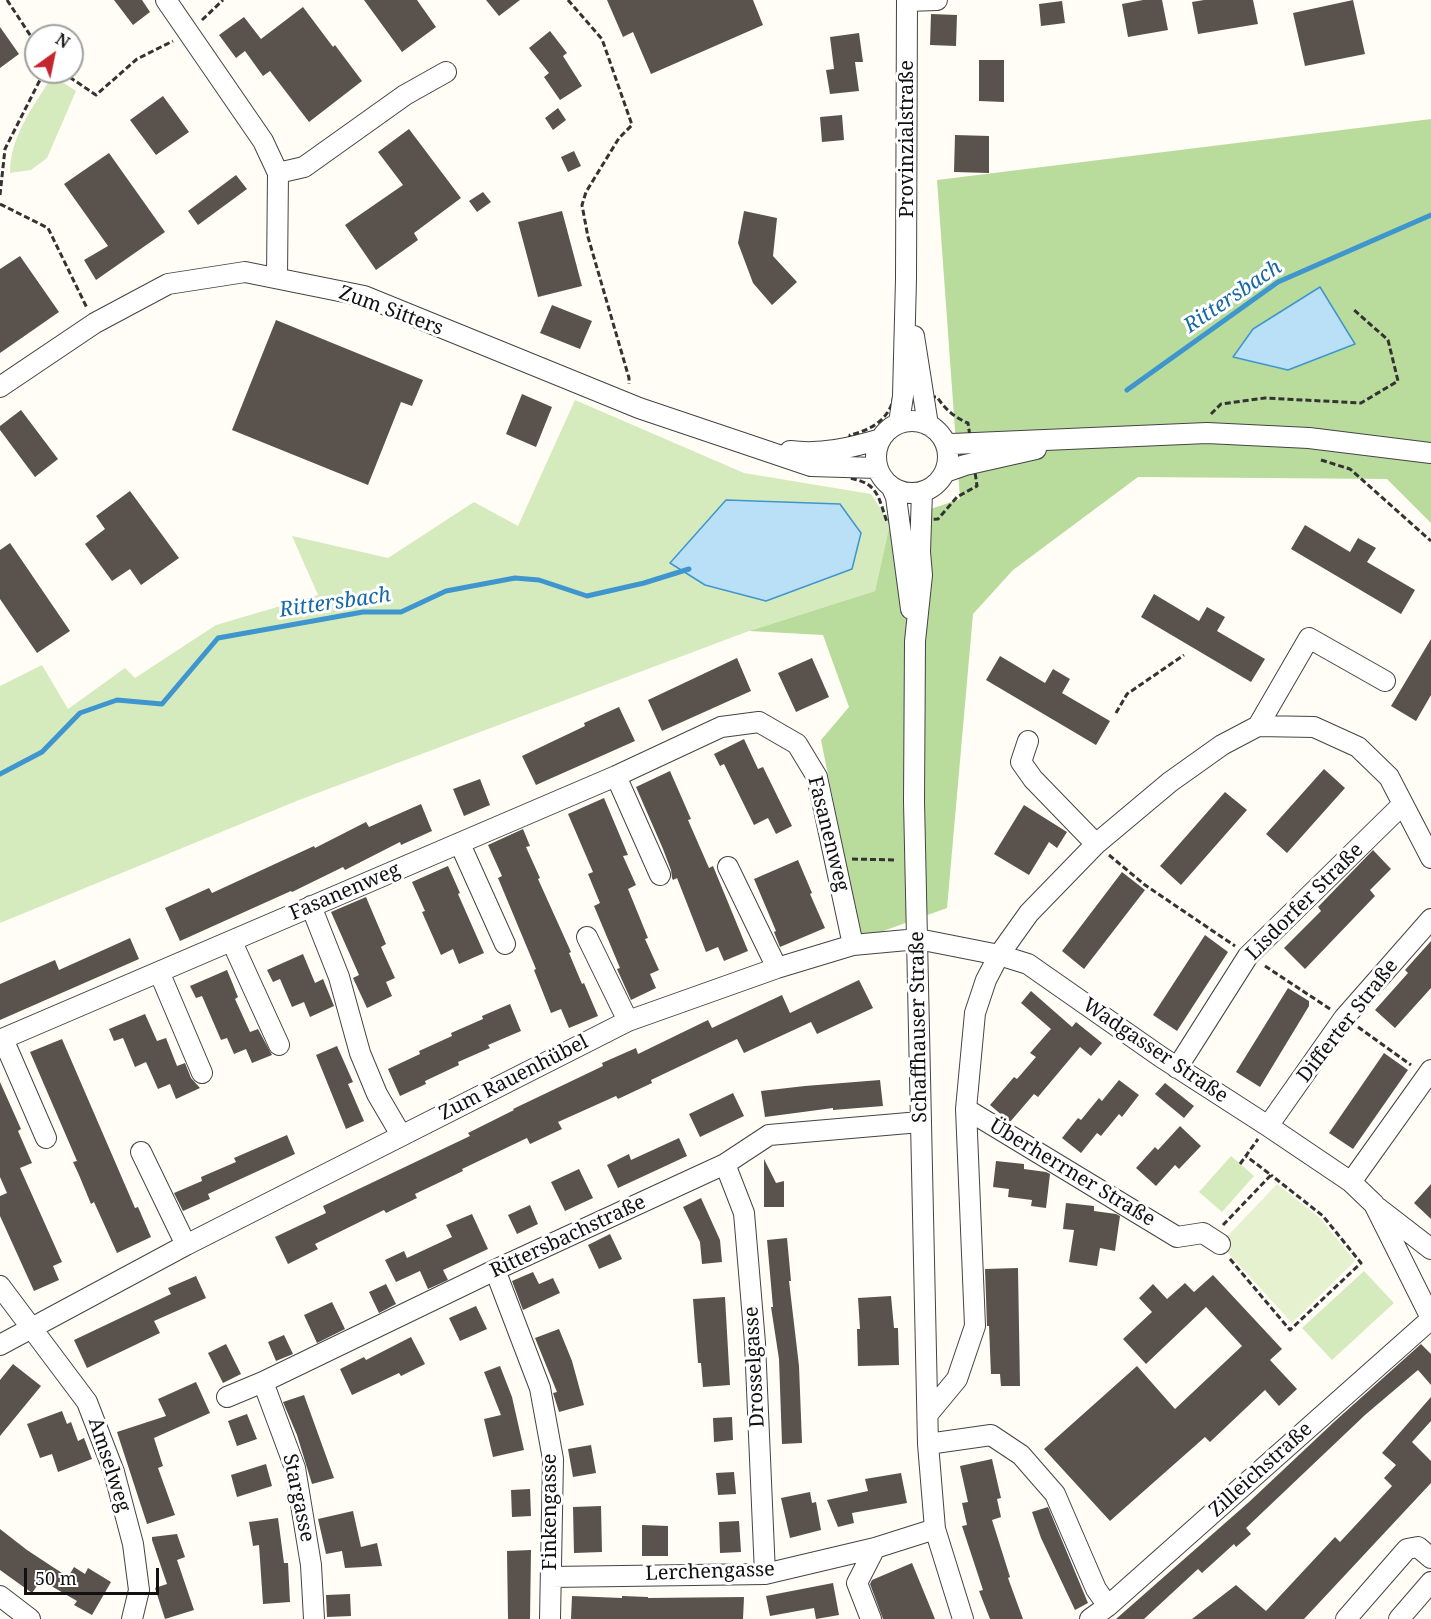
<!DOCTYPE html>
<meta charset="utf-8">
<style>
body{margin:0}
#map{position:relative;width:1431px;height:1619px;overflow:hidden;background:#fffdf5;font-family:"Noto Serif",serif}
canvas{display:block}
.north{position:absolute;left:24px;top:24px;width:60px;height:60px;box-sizing:border-box;background:#fff;border:2px solid #a0a0a0;border-radius:50%;rotate:33deg;font-size:16px;font-weight:700;line-height:24px;text-align:center;color:#111}
.north::after{content:'';display:block;margin:auto;width:21px;height:27px;background:#c4262e;clip-path:polygon(50% 0,100% 100%,50% 72%,0 100%)}
.scale{position:absolute;left:24px;top:1568px;width:135px;height:27px;box-sizing:border-box;border:3px solid #111;border-top:0;padding-left:8px;font-size:18px;line-height:21px;white-space:nowrap;color:#111;-webkit-text-stroke:4px #fff;paint-order:stroke}
</style>
<div id="map">
<canvas width="1431" height="1619"></canvas>
<div class="north">N</div>
<div class="scale">50 m</div>
</div>
<script>
const g = document.querySelector('canvas').getContext('2d');
g.lineJoin = 'round';
function fillPath(path, color) { g.fillStyle = color; g.fill(path, 'evenodd'); }
function stroke(path, color, width, dash) { g.strokeStyle = color; g.lineWidth = width; g.lineCap = dash ? 'butt' : 'round'; g.setLineDash(dash || []); g.stroke(path); }
function drawText(font, color, halo, rows, align = 'center') {
  g.font = font + ' "Noto Serif",serif'; g.lineWidth = 6; g.setLineDash([]); g.textBaseline = 'middle'; g.strokeStyle = halo; g.fillStyle = color; for (const [text, x, y, turn = 0] of rows) {
    g.save(); g.translate(x, y); g.rotate((+turn || 0) * Math.PI / 180); g.textAlign = isNaN(turn) ? turn : align; if (halo) g.strokeText(text, 0, 0); g.fillText(text, 0, 0); g.restore();
  }
}
const green = new Path2D(`
 M53 76 76 91 47 158 31 170 10 173C9 139 34 104 53 76Z
 M575 400 744 473 871 494 890 523 875 591 749 631 299 800 0 923V686L42 665 68 709 125 668 135 678 216 625 318 595 292 536 388 558 474 502 518 526Z
 M1231 1156 1254 1176 1222 1212 1199 1192Z
 M1364 1271 1394 1303 1332 1360 1302 1328Z`);
const forest = new Path2D(`
 M1431 119V523L1387 479 1138 477 1013 570 973 614 947 908 861 939 821 740 849 707 823 635 749 631 875 591 890 523 960 499 937 180Z`);
const pitch = new Path2D(`
 M1277 1184 1320 1218 1355 1261 1292 1323 1220 1244Z`);
const water = new Path2D(`
 M1320 287 1355 344 1288 370 1233 357 1253 329Z
 M726 500 840 504 861 533 852 569 766 601 705 585 670 563Z`);
const stream = new Path2D(`
 M1127 390 1278 282 1431 215
 M0 774 42 752 80 713 117 700 162 704 218 638 363 612H401L446 591 515 578 539 580 587 596 644 583 689 569`);
const building = new Path2D(`
 M114 0H142L150 12 133 25Z
 M364 0H417L436 27 402 52Z
 M486 0H520L499 16Z
 M607 0H753L763 25 651 74 633 32 623 37Z
 M1143 0H1162L1168 30 1128 37 1122 4Z
 M1204 0H1253L1258 24 1198 34 1192 2Z
 M1353 0 1365 54 1305 66 1293 13Z
 M1062 1 1065 23 1041 26 1039 4Z
 M303 7 333 47 335 45 362 81 309 122 270 71 263 76 245 51 236 58 219 35 244 17 261 39Z
 M931 14 957 15 956 46 930 45Z
 M0 27 19 54 0 68Z
 M550 31 567 53 563 56 582 86 560 100 544 77 549 73 529 48Z
 M859 33 863 62H855L859 91 830 94 826 70 834 69 830 37Z
 M979 60H1004V102L979 101Z
 M163 96 189 132 156 155 130 120Z
 M558 108 566 120 553 130 545 118Z
 M842 115 844 140 822 142 820 117Z
 M409 129 461 198 414 233 418 240 376 270 345 225 403 185 378 152Z
 M955 135 989 136V173L954 172Z
 M574 151 581 166 568 172 561 157Z
 M109 153 165 232 96 280 84 260 108 246 64 184Z
 M236 175 247 189 198 225 188 211Z
 M483 192 491 202 477 212 469 201Z
 M562 211 582 286 538 297 518 222Z
 M744 211 777 218 773 256 797 282 772 305 753 283 738 243Z
 M20 256 59 312 0 353V269Z
 M552 305 592 321 580 349 540 333Z
 M276 320 423 380 412 406 401 402 368 485 232 430Z
 M522 394 552 407 536 447 506 434Z
 M21 410 58 459 35 477 0 430V426Z
 M130 491 179 558 141 585 130 569 112 581 85 544 105 529 96 516Z
 M1305 525 1350 552 1358 538 1376 548 1367 562 1415 590 1401 614 1291 549Z
 M10 543 70 631 37 653 0 599V550Z
 M1154 594 1199 621 1207 607 1225 617 1217 631 1265 659 1251 682 1141 617Z
 M1431 639V695L1416 721 1391 706Z
 M1000 656 1045 683 1053 669 1070 679 1062 693 1110 721 1096 745 986 680Z
 M737 658 751 691 662 731 648 700Z
 M812 658 829 697 796 712 778 673Z
 M619 707 635 741 536 785 522 756 585 726 584 723Z
 M744 739 758 769 763 767 792 826 776 834 768 818 754 825 724 764 720 766 714 754Z
 M1324 769 1345 788 1287 853 1266 834Z
 M670 771 691 819 688 820 709 868 713 866 748 951 724 961 718 947 706 952 677 878 673 880 672 878 671 870 663 849 636 787Z
 M480 779 490 805 464 816 453 789Z
 M1225 792 1247 810 1181 885 1160 866Z
 M604 798 628 855 623 856 636 885 628 889 648 938 645 939 659 970 650 974 656 988 631 1000 617 969 620 968 594 906 600 903 588 874 593 872 568 814Z
 M421 804 432 831 401 845 400 842 345 870 343 867 292 892 291 891 180 941 165 908 209 888 212 893 314 846 315 848 366 822 369 827Z
 M1024 805 1067 832 1057 848 1049 842 1029 875 994 854Z
 M523 829 530 846 526 847 540 878 538 879 571 952 569 953 582 984 584 983 598 1016 569 1028 561 1009 551 1013 534 970 536 969 498 878 502 876 488 845Z
 M1373 850 1391 869 1370 890 1375 896 1305 969 1284 948 1321 911 1318 907Z
 M798 860 812 893 810 894 825 928 780 947 774 932 776 931 754 879Z
 M448 866 460 893 458 894 484 953 459 964 453 949 441 955 422 912 425 911 412 882Z
 M1122 872 1145 890 1084 969 1062 951Z
 M366 897 386 944 381 947 395 978 386 982 392 996 367 1008 353 978 359 975 331 912Z
 M1205 935 1228 952 1177 1031 1153 1015Z
 M130 938 139 959 0 1020V984L55 960 59 970Z
 M1431 941V988L1395 1028 1375 1010 1408 973 1405 970Z
 M303 954 315 983 323 979 334 1006 310 1017 304 1002 292 1007 280 979 273 982 267 970Z
 M227 970 238 997 235 999 250 1032 258 1029 272 1055 252 1063 246 1049 234 1054 227 1038 221 1040 202 996 196 998 190 986Z
 M859 980 873 1008 817 1034 811 1022 744 1053 737 1039 651 1080 652 1083 618 1099 616 1096 558 1122 562 1129 530 1144 527 1138 462 1169 463 1171 415 1194 417 1198 386 1213 384 1210 315 1244 318 1249 288 1264 275 1237 326 1213 323 1206 470 1136 468 1133 514 1110 513 1109 603 1066 602 1063 636 1048 638 1054 708 1020 712 1028 782 995 790 1013Z
 M1288 988 1309 1001V1006L1260 1087 1236 1072Z
 M1031 991 1072 1027 1076 1022 1102 1043 1091 1056 1080 1047 1038 1097 1034 1094 1010 1122 990 1105 1014 1077 1017 1079 1036 1057 1030 1053 1051 1029 1021 1003Z
 M510 1004 521 1031 488 1045 490 1048 458 1062 459 1065 425 1081 426 1084 400 1096 388 1069 420 1054 419 1051 452 1036 451 1033 483 1019 482 1016Z
 M145 1014 157 1041 166 1038 177 1066 185 1063 191 1078 200 1088 176 1099 170 1084 158 1089 146 1062 135 1067 123 1038 114 1041 109 1029Z
 M62 1039 135 1208 138 1207 151 1237 117 1253 94 1202 91 1204 79 1175 73 1162 77 1161 30 1052Z
 M337 1046 353 1082 348 1084 364 1121 346 1129 316 1055Z
 M1384 1053 1408 1070 1353 1149 1329 1133Z
 M880 1080 883 1106 833 1110V1108L765 1117 761 1091 805 1086Z
 M1119 1080 1139 1095 1122 1117 1119 1114 1101 1136 1097 1133 1081 1153 1062 1138 1078 1118 1081 1120 1099 1098 1102 1101Z
 M0 1082 21 1129 18 1131 32 1163 20 1168 62 1262 53 1266 59 1280 34 1291 0 1216V1196L7 1193 0 1177Z
 M1165 1083 1194 1106 1184 1118 1155 1094Z
 M733 1093 744 1116 700 1137 689 1114Z
 M1180 1126 1201 1146 1179 1169 1175 1165 1156 1186 1136 1168 1155 1147 1158 1150Z
 M287 1135 295 1154 208 1194 210 1199 183 1211 174 1193 202 1181 201 1177 236 1162 234 1158Z
 M679 1138 687 1156 618 1188 607 1165 629 1154 631 1160Z
 M764 1159 776 1183 784 1181V1207H764Z
 M996 1161 1024 1164V1169L1046 1172 1050 1174 1046 1208 1031 1206 1032 1200 1008 1197 1009 1189 993 1187Z
 M579 1169 593 1198 565 1211 551 1182Z
 M1431 1184V1219L1414 1203Z
 M701 1198 720 1240 722 1262 702 1264 700 1242 683 1207Z
 M1066 1203 1094 1206V1211L1116 1214 1120 1216 1115 1251 1100 1248 1097 1266 1069 1262 1074 1230 1063 1229Z
 M530 1205 538 1224 517 1234 508 1215Z
 M472 1214 488 1249 443 1270 448 1280 428 1289 420 1271 396 1282 385 1260 404 1251 407 1258 452 1237 446 1225Z
 M610 1234 622 1259 599 1269 588 1245Z
 M787 1238 791 1281H789L799 1366 802 1443 782 1444 779 1359 771 1307H773L767 1240Z
 M1018 1268 1020 1386H1001L1000 1374H991L989 1326H987L985 1269Z
 M533 1272 539 1284 553 1278 560 1293 523 1310 512 1281Z
 M1213 1275 1282 1349 1270 1360 1297 1389 1279 1406 1265 1390 1210 1442 1205 1437 1110 1521 1044 1449 1137 1366 1175 1409 1242 1346 1206 1307 1146 1364 1123 1339 1152 1312 1139 1298 1153 1284 1167 1299 1185 1283 1194 1292Z
 M196 1276 206 1298 154 1321 160 1333 87 1368 74 1340 171 1294 168 1288Z
 M386 1284 396 1304 379 1313 369 1292Z
 M891 1296 894 1328H898L899 1365 858 1366 857 1329H860L858 1298Z
 M725 1297 730 1385 703 1387 701 1363H698L693 1299Z
 M332 1302 345 1329 317 1343 304 1315Z
 M476 1306 487 1329 460 1341 449 1318Z
 M559 1329 572 1361 584 1405 559 1412 553 1393 557 1392 535 1338Z
 M284 1335 293 1354 276 1361 268 1342Z
 M411 1337 425 1364 401 1376 399 1373 352 1395 340 1369 364 1357 366 1360Z
 M226 1344 241 1374 223 1383 208 1353Z
 M1421 1344 1431 1354V1385L1418 1370 1365 1415 1246 1528 1251 1534 1236 1547 1234 1544 1202 1573 1198 1569 1144 1619H1116L1249 1502 1334 1422Z
 M13 1364 41 1386 0 1436V1380Z
 M500 1366 512 1397 524 1450 493 1457 484 1419 501 1415 484 1372Z
 M196 1382 210 1413 154 1438 163 1466 158 1468 175 1515 147 1524 117 1432 166 1416 158 1399Z
 M304 1395 334 1478 312 1484 297 1435 283 1402Z
 M1431 1397V1421L1412 1442 1431 1461V1483L1304 1619H1192L1236 1585 1266 1611 1335 1537 1340 1542 1392 1486 1384 1478 1396 1465 1382 1453Z
 M62 1411 67 1424 71 1422 78 1441 84 1438 92 1459 58 1472 52 1454 40 1458 27 1424Z
 M247 1414 257 1439 237 1446 228 1421Z
 M732 1417 733 1440 714 1442 713 1418Z
 M591 1445 596 1473 573 1477 568 1449Z
 M992 1459 1001 1498 997 1499 1001 1517 992 1520 1010 1577 1008 1578 1023 1619H990L979 1591 983 1590 962 1526 967 1525 962 1503 968 1502 960 1466Z
 M266 1464 272 1486 237 1497 231 1475Z
 M734 1472 736 1494 718 1495 716 1473Z
 M901 1473 907 1503 852 1513 854 1523 838 1527 827 1500 868 1491 865 1479Z
 M530 1489 531 1516 512 1517 511 1490Z
 M810 1492 812 1503 816 1502 821 1530 790 1538 781 1498Z
 M601 1506 602 1552 574 1553 573 1507Z
 M1048 1507 1088 1603 1075 1610 1041 1538 1032 1512Z
 M353 1511 361 1547 377 1543 382 1566 345 1568 342 1551 326 1554 318 1519Z
 M278 1518 284 1563H288L290 1602 263 1604 259 1545 253 1546 249 1522Z
 M739 1521 741 1552 720 1553 719 1522Z
 M642 1525 668 1526V1556H642Z
 M0 1529 27 1550 68 1577 74 1567 85 1574 88 1568 111 1582 92 1615 74 1605 77 1601 41 1580 32 1593 0 1570Z
 M177 1534 185 1557 177 1560 194 1610 165 1619 155 1588 167 1584 152 1540V1537Z
 M531 1550 530 1619H508L507 1551Z
 M912 1563 935 1619H883L870 1584 872 1580Z
 M833 1583 839 1615 816 1619 814 1608 770 1616 766 1596Z
 M350 1594 351 1616 327 1617 326 1595Z
 M572 1596 622 1598V1596L648 1597V1598L744 1597 743 1619H571Z`);
const path = new Path2D(`
 M7 0 36 44
 M568 0 602 39 632 125 619 138 586 192 582 205 588 237 629 378V384
 M202 20 223 0
 M62 72 96 95 137 59 173 41
 M0 195 5 149 44 72
 M0 204 48 228 87 308
 M894 396 937 397C945 409 955 418 968 423L977 486 957 497 938 519 887 522C878 496 878 483 849 478L850 435C871 430 890 419 894 396Z
 M1211 414 1221 404 1265 398 1361 403 1398 381 1388 340 1353 309
 M1321 460 1350 469 1431 541
 M1116 713 1127 694 1184 655
 M1109 855 1145 885 1235 946
 M852 859 896 860
 M1265 966 1330 1009
 M1358 1027 1411 1065
 M1240 1164 1258 1139
 M1223 1225 1271 1175 1246 1156
 M1230 1259 1290 1330 1361 1263 1323 1216 1271 1175`);
const minor = new Path2D(`
 M166 0 263 141 278 173 277 277
 M907 1 937 0
 M278 173 304 167 405 95 446 72
 M914 336 928 425
 M0 387 95 323 168 284 245 272 364 296 639 408 811 466 877 468
 M876 457a36 36 0 1 1 72 0a36 36 0 1 1-72 0Z
 M899 423 903 396 906 279 907 0
 M945 442 952 444 1207 433 1309 438 1431 453
 M790 451C822 455 850 448 881 439
 M945 472 965 465 1036 449
 M892 488 896 497 911 609
 M922 492 920 552 922 575 915 641 914 801 928 1444 935 1529 963 1619
 M1258 726 1309 638 1385 681
 M1028 741 1021 762 1033 779 1096 844
 M616 776 660 875
 M460 844 505 944
 M728 867 777 968
 M311 906 339 977 360 1053 377 1094 401 1135
 M587 937 628 1021
 M232 942 279 1045
 M160 974 202 1073
 M3 1039 46 1138
 M0 1040 616 776 721 727 759 722 797 744 817 777 853 945
 M1177 1068 1248 956 1403 804
 M966 1109 1177 1237 1203 1233 1220 1244
 M1268 1126 1344 1018 1431 919
 M141 1152 186 1245
 M725 1164 744 1213 755 1343 765 1574
 M1351 1182 1431 1070
 M1378 1208 1431 1249
 M495 1270 540 1388 553 1459 550 1619
 M0 1286 87 1402 114 1472 133 1544 139 1590 132 1619
 M0 1345 186 1245 628 1021 777 968 853 945 918 939 999 955 1028 964 1161 1057 1268 1126 1351 1182 1374 1204 1431 1318
 M263 1382 295 1468 311 1565 314 1619
 M227 1397 263 1382 495 1270 725 1164 769 1135 920 1122
 M928 1414 957 1379 975 1326 966 1109 975 1013 986 980 999 955 1029 913 1096 844 1170 782 1222 745 1258 726 1314 727 1358 747 1389 777 1431 858
 M928 1444 991 1435 1021 1455 1055 1494 1096 1589 1108 1606
 M551 1577 765 1574 875 1548 935 1529
 M0 1596 30 1619
 M871 1619 857 1583 875 1548
 M1090 1619 1108 1606 1431 1319
 M1346 1619 1407 1549 1418 1547 1431 1558
 M1399 1619 1431 1582`);
const streetNames = [
 ["Provinzialstraße",907,139,-90],
 ["Zum Sitters",391,311,20],
 ["Fasanenweg",828,834,76],
 ["Fasanenweg",345,892,-23],
 ["Lisdorfer Straße",1305,902,-45],
 ["Differter Straße",1348,1021,-52],
 ["Schaffhauser Straße",919,1027,-91],
 ["Wadgasser Straße",1155,1051,34],
 ["Zum Rauenhübel",514,1078,-27],
 ["Überherrner Straße",1072,1173,31],
 ["Rittersbachstraße",568,1237,-25],
 ["Drosselgasse",755,1367,-93],
 ["Amselweg",109,1465,72],
 ["Zilleichstraße",1261,1470,-42],
 ["Stargasse",298,1498,78],
 ["Finkengasse",550,1512,-90],
 ["Lerchengasse",710,1572,-2]
];
const waterNames = [
 ["Rittersbach",1233,297,-34],
 ["Rittersbach",335,603,-8]
];
fillPath(green, '#d5ebbd');
fillPath(forest, '#b9dc9c');
fillPath(pitch, '#e6f2cf');
fillPath(water, '#b9e0f7');
stroke(water, '#3f96cf', 1.5);
stroke(stream, '#3f96cf', 5);
fillPath(building, '#5a524d');
stroke(minor, '#444', 22);
stroke(path, '#333', 3, [6, 3]);
stroke(minor, '#fff', 20);
drawText('20px', '#111', '#fff', streetNames);
drawText('italic 21px', '#1768a6', '#fff', waterNames);
</script>
